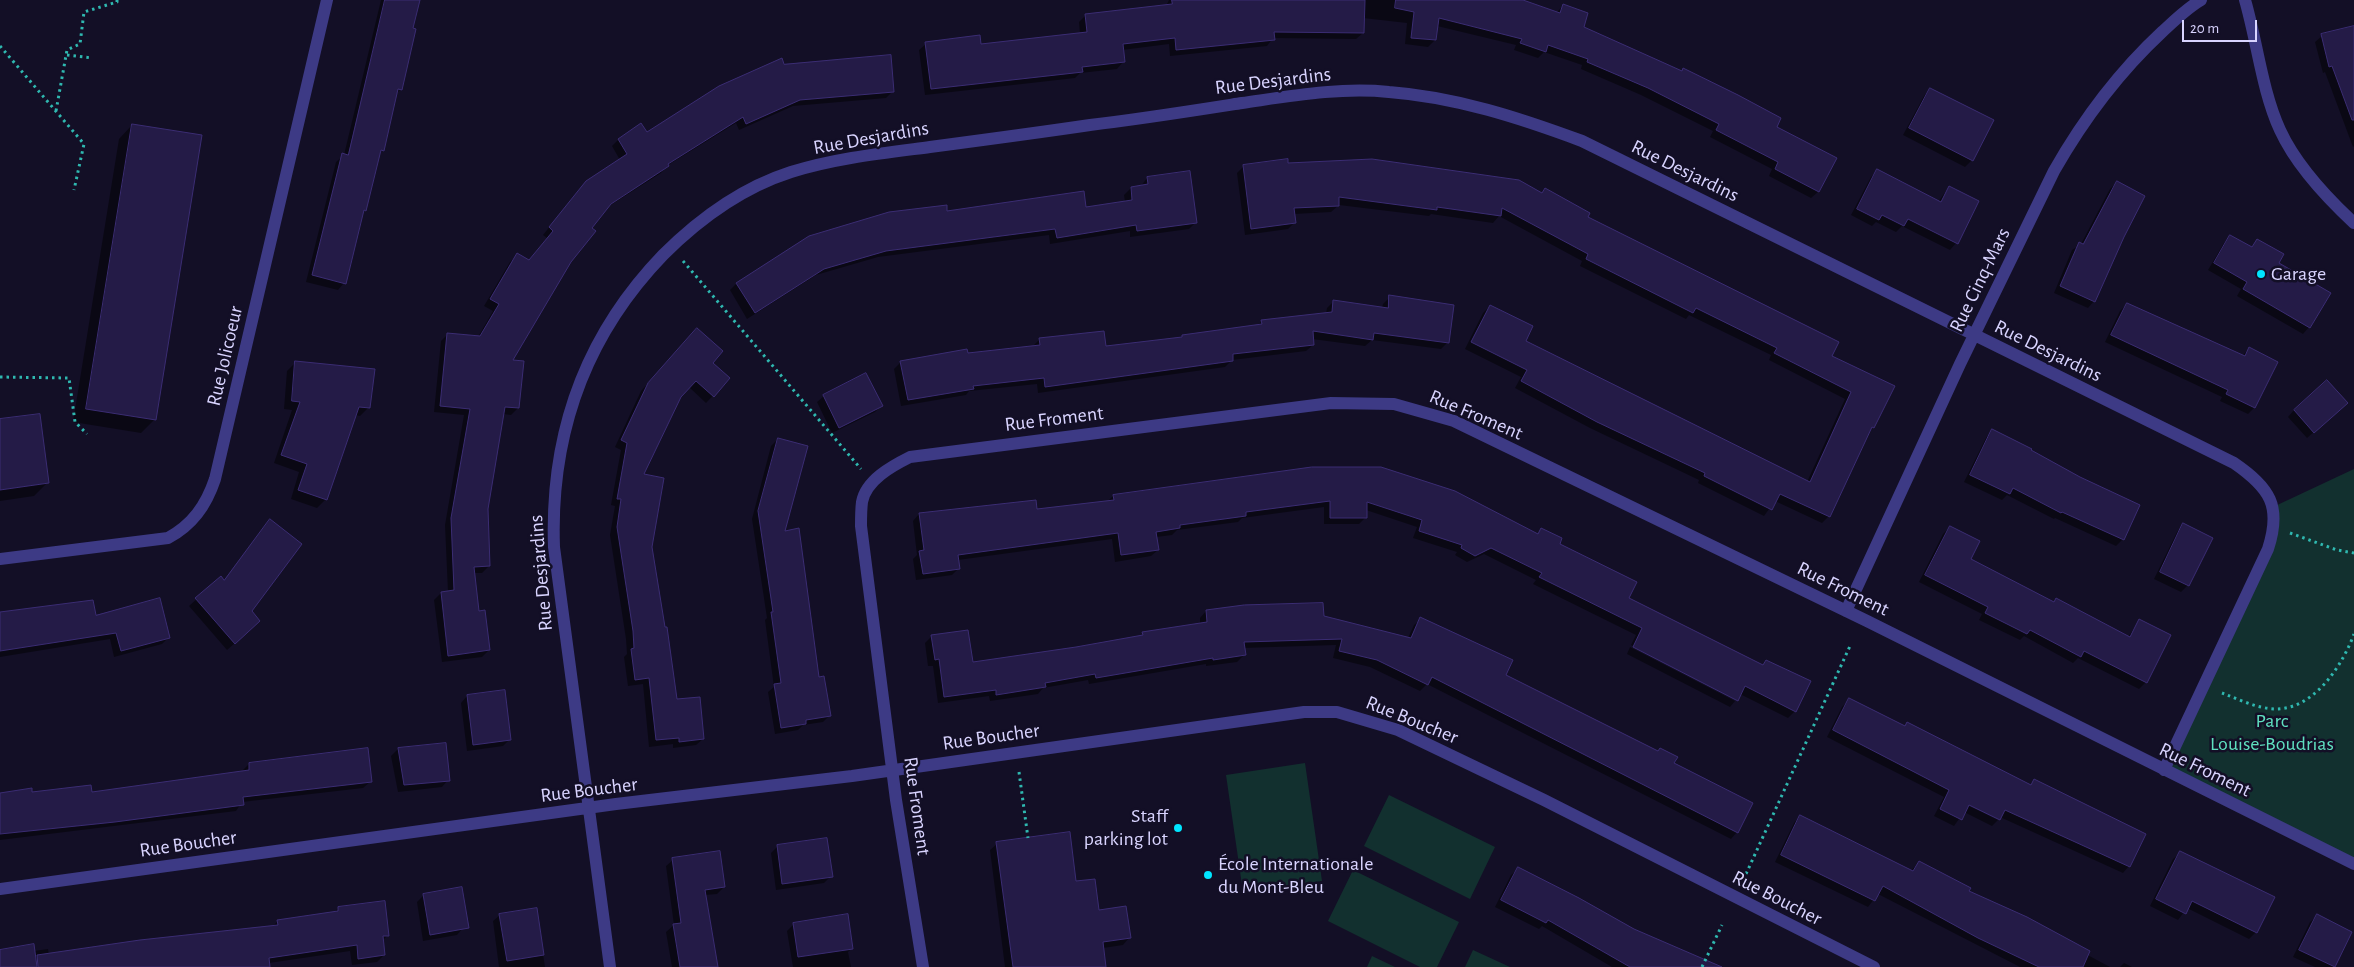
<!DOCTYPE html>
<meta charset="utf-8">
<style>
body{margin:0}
#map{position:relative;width:2354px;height:967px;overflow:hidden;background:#130f26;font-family:"Alegreya Sans",sans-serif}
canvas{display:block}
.scale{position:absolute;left:2182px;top:20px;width:75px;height:22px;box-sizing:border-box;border:2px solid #d9d4ff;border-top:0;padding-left:6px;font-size:15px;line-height:18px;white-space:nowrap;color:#d9d4ff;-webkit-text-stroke:4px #130f26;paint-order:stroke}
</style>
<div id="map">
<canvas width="2354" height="967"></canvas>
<div class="scale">20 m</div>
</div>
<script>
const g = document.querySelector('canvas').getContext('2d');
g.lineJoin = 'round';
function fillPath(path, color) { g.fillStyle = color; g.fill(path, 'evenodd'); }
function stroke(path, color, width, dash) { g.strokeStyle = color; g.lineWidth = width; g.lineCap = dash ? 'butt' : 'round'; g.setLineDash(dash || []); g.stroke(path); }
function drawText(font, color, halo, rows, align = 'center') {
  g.font = font + ' "Alegreya Sans",sans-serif'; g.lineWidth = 5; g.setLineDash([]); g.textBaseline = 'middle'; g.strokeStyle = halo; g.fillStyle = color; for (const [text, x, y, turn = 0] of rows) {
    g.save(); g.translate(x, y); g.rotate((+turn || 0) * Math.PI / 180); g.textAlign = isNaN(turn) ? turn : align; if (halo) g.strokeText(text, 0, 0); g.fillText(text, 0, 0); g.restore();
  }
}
const green = new Path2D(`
 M2354 469V864L2164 770 2268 549 2273 507Z
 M1305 763 1322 881 1243 892 1226 775Z
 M1389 795 1495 847 1470 899 1364 846Z
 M1353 870 1459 922 1437 967H1420L1328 921Z
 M1473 950 1510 967H1465Z
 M1372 956 1395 967H1367Z`);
const shadow = new Path2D(`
 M381 0H419L401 89 396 94 382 150 379 154 365 210 362 213 344 283 338 290 306 282 336 162 344 155Z
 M1169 0H1519L1556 13 1564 5 1582 27 1681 72 1683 70 1775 127 1835 159 1818 192 1811 198 1769 176 1772 169 1710 137 1713 131 1641 95 1581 69 1582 65 1544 52 1538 58 1514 50 1516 45 1437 26 1435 40 1428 47 1405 44 1407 23 1363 18V33L1356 39 1273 38 1267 46 1170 56 1169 44 1122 50 1123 62 1117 69 1080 73 1075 78 925 95 919 50 926 44 980 46 1080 34 1079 22 1086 15 1166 6Z
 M2354 27V146L2353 147 2325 72 2323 73 2315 42 2322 36Z
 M784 66 893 91 886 98 793 106 739 130 736 123 668 165 661 173 606 208 590 228 511 361 518 408 511 415 503 414 486 509 489 566 482 573H473L478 612 489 650 482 657 442 662 434 600 441 593 448 592 445 525 464 415 434 412 441 341 448 334 478 337 493 311 484 306 510 262 517 255 528 261 547 238 543 235 580 189 620 160 612 146 618 140 647 134Z
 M1930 89 1972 160 1965 167 1903 135 1924 96Z
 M132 125 155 419 141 433 73 422 119 139Z
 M1287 164 1541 193 1545 190 1586 218 1830 356 1873 427 1868 432 1829 516 1822 523 1775 501 1764 516 1698 483 1699 480 1590 428 1515 388 1521 377 1465 349 1483 313 1490 306 1524 342 1807 482 1845 399 1769 360 1771 355 1689 315 1686 319 1580 266 1582 261 1499 216 1493 223 1431 214 1429 216 1339 205 1331 212 1294 214 1295 222 1288 229 1245 235 1237 173 1244 166Z
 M1878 170 1938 202 1949 187 1956 243 1950 250 1902 226 1896 232 1876 222 1872 226 1851 215 1871 177Z
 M1189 172 1196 222 1189 229 1130 237V231L1050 244 1049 235 878 257 816 275 747 319 730 290 736 284 946 213 1085 209 1125 202 1124 195 1131 188 1141 186 1147 178Z
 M2117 182 2123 237 2094 301 2088 308 2054 293 2072 250 2081 244 2110 189Z
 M2231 236 2250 248 2258 240 2277 263 2309 327 2303 334 2237 296 2241 289 2208 270 2224 243Z
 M1390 297 1447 343 1441 349 1372 340 1365 346 1312 339 1313 345 1306 351 1232 360 1225 367 1038 393 1037 384 969 391 966 395 901 406 894 369 901 362 1033 346 1040 339 1104 348 1180 338 1182 336 1257 326 1262 321 1326 314 1327 308 1334 301 1382 308 1383 304Z
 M2127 304 2242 356 2249 349 2254 408 2248 414 2220 401 2222 397 2105 342 2120 311Z
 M690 337 711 363 729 379 706 403 689 387 680 397 642 475 651 547 676 701 703 739 696 745 673 748V744L649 747 643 684 628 686 624 657 627 654 626 639 610 535 615 506 611 505 621 450 615 447 641 391Z
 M296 362 369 407 360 416 355 415 326 499 317 508 291 499 299 472 274 463 292 410 284 409 287 371Z
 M824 396 881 406 875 412 832 433 817 402Z
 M2340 409 2307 438 2288 417 2294 410Z
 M0 421 48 482 34 496 0 501Z
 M1992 431 2030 451 2123 539 2116 546 2055 518 2054 519 2007 495 2002 500 1964 482 1986 438Z
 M778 439 783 532 817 678 830 715 823 722 803 725 798 730 775 734 768 692 774 687 765 620 767 618 752 519 771 446Z
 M1312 469 1537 535 1541 530 1628 598 1762 666 1766 661 1795 711 1788 718 1740 694 1736 701V698L1631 645 1636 635 1533 584 1536 580 1484 554 1467 562 1455 555 1457 552 1413 538 1417 527 1366 510V517L1359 524H1324V507L1242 518 1238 522 1177 530 1172 535 1156 537 1158 550 1151 556 1115 562 1112 539 958 560 959 568 952 575 916 580 913 559 917 555 913 521 919 514 1036 510 1107 502 1113 496Z
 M270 521 250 611 252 628 227 650 189 606 221 577 223 581Z
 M2183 525 2188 585 2181 592 2154 579 2177 532Z
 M1950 527 1969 560 2053 603 2057 599 2128 637 2140 620 2146 682 2139 689 2078 658 2073 663 2024 636 2020 640 1979 620 1982 614 1919 582 1943 534Z
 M1206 611 1323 617 1408 638 1414 625 1421 619 1504 675 1673 764 1737 832 1731 839 1427 684 1420 691 1370 667 1333 658 1336 645 1243 648 1244 655 1237 662 1206 666V664L1089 684 1088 680 1043 688 1038 694 990 701 989 696 938 703 933 666H928L925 643 932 636 972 664 1139 637 1143 634 1200 624V618Z
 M0 613 169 637 162 644 114 657 110 639 0 657Z
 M1630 647 1735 701 1730 707 1627 654Z
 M467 696 509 740 503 746 467 751 461 703Z
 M1849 700 2030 785 2034 781 2129 866 2123 873 2000 817 1998 820V817L1964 801 1963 803 1998 820 1992 826 1964 812 1954 826 1934 816 1944 797 1827 737 1842 707Z
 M445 744 448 780 442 787 398 792 391 756 398 749Z
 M249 764 370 782 363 788 242 802 236 811 0 840V794H91L242 771Z
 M1800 816 1911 871 1919 862 1968 891 2110 967H2020L1878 894 1868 907 1775 862 1794 823Z
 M997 844 1075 883 1098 911 1129 938 1123 945 1103 948 1105 967H1005L990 850Z
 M778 846 831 876 824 883 776 890 771 853Z
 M2180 853 2256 932 2249 939 2187 908 2178 920 2150 906 2173 859Z
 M673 860 724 887 717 894 705 895 717 967H672L666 932 674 925 666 866Z
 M1518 869 1702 967H1612L1542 926 1539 929 1495 907 1511 875Z
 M423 896 463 928 457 935 423 941 417 902Z
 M338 908 388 935 382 941 384 955 377 962 352 965 350 951 269 963V967H0V951H34L48 949 49 955 272 927 278 921 334 913Z
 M536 909 545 967H499L493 921 500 915Z
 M2317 916 2334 966 2333 967H2315L2293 957 2310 922Z
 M794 924 852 948 848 952 851 967H793L787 931Z
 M2124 963 2132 967H2120Z`);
const building = new Path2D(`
 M385 0H420L413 28 416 29 402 90 398 89 384 151 381 150 366 211 364 210 346 284 312 275 342 153 348 155Z
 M1172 0H1365L1364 33 1274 32 1275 40 1176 50 1175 38 1123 44 1125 62 1082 67 1083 72 931 89 925 42 980 35 981 44 1087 32 1085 14 1172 4Z
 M1396 0H1523L1560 13 1563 4 1588 13 1584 27 1682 71 1683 68 1738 95 1781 118 1777 127 1837 158 1819 192 1775 169 1778 162 1716 130 1719 124 1648 88 1587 62 1588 59 1548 45 1546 52 1520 43 1522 39 1439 18 1436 40 1411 38 1414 12 1395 8Z
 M2354 26V120H2352L2332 66 2329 67 2321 34Z
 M891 55 894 92 800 100 746 124 743 117 668 164 669 166 611 204 592 228 596 231 571 262 513 360 524 361 519 408 505 407 488 509 490 566 474 567 479 611 485 610 490 650 448 656 441 592 454 590 451 518 470 409 440 406 447 333 480 336 499 304 490 299 517 253 529 260 553 231 549 227 586 181 627 154 618 139 641 123 647 132 719 86 782 58 784 64Z
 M1930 88 1994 120 1973 161 1909 128Z
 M132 124 202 135 156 420 86 409Z
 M1288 159V163L1372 159 1519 180 1542 193 1545 188 1590 213 1588 217 1839 342 1832 356 1895 386 1874 428 1872 427 1830 517 1780 494 1772 510 1704 476 1705 473 1597 422 1521 381 1527 370 1471 342 1490 305 1533 326 1526 341 1810 482 1851 392 1774 353 1777 348 1696 308 1693 313 1586 259 1588 254 1502 208 1501 216 1437 207V210L1339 197V206L1294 208 1296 223 1251 229 1243 165Z
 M1877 169 1941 202 1949 186 1979 201 1958 244 1908 219 1904 226 1882 215 1879 220 1857 209Z
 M1190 171 1197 223 1137 231 1136 225 1057 238 1055 229 886 251 824 269 755 313 736 283 809 236 889 212 947 205V211L1084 191 1086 207 1132 200 1131 187 1148 184 1147 177Z
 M2117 181 2145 196 2124 237 2095 302 2060 286 2079 242 2083 244Z
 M2230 235 2252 247 2257 239 2284 254 2279 263 2331 293 2310 328 2243 289 2247 282 2214 263Z
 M1389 295 1454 305 1449 343 1374 333 1373 340 1313 331 1314 345 1233 354V361L1045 387 1044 378 973 386 974 389 908 400 900 361 967 349 968 353 1040 345 1039 338 1104 331 1106 346 1182 337V335L1262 324 1261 320 1332 312 1333 300 1388 308Z
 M2127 303 2245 356 2249 347 2278 362 2255 408 2226 394 2228 390 2111 335Z
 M697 328 723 351 713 363 730 378 714 397 696 381 681 397 644 474 664 478 652 547 665 627H667L677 699 700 697 704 739 679 742V738L656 740 649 678 635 680 631 649 634 648 633 631 617 527 621 499H617L627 443 621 440 648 383Z
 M295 361 375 369 370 408 359 407 327 500 298 490 307 464 281 455 300 402 292 401Z
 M866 373 883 406 839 428 823 395Z
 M2327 380 2348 403 2314 433 2294 410Z
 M40 414 49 483 0 490V419Z
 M1992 429 2032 449 2031 450 2080 477 2140 505 2124 540 2062 512 2061 513 2013 488 2010 494 1970 475Z
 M778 438 808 446 785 531 799 528 819 677 824 676 831 716 806 720V724L781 728 774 684 781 683 771 612H773L758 511Z
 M1312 467H1381L1455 491 1538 534 1541 528 1562 538 1560 544 1637 582 1629 598 1763 665 1766 660 1811 681 1796 712 1745 686 1738 701 1633 647 1642 628 1539 577 1542 573 1491 548 1475 556 1461 548 1462 545 1419 531 1422 520 1367 502V518H1330V501L1246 512V516L1180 525V528L1156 532 1159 550 1121 555 1118 533 958 555 960 569 923 574 919 551 924 550 919 513 1036 500 1037 509 1114 500 1113 495Z
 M270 519 302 544 252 611 260 621 235 644 195 598 221 576 224 580Z
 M2183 523 2213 538 2189 586 2160 572Z
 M1950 526 1980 541 1971 559 2054 602 2056 598 2130 637 2139 619 2171 635 2147 683 2084 651 2081 657 2030 630 2027 634 1985 613 1988 607 1925 575Z
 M160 598 170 638 121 651 116 633 0 651V612L93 600 96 615Z
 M1323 603 1324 616 1411 638 1420 617 1513 660 1506 675 1658 751 1660 748 1678 757 1674 763 1753 803 1738 833 1432 677 1428 685 1377 660 1339 651 1342 639 1244 642 1246 655 1213 660V658L1096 678 1095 674 1045 683 1046 687 996 695V690L944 697 939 659 935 660 931 635 968 630 973 662 1076 647 1143 635 1142 632 1207 622 1206 610 1244 605Z
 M505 690 511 740 473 745 467 695Z
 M1849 698 1905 726 1907 722 2031 785 2034 779 2146 834 2130 867 2005 810 2000 820 1969 805 1962 820 1940 809 1949 790 1833 730Z
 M446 743 450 781 404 785 398 748Z
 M368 748 372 782 243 797 244 805 115 822 0 834V793L32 788V792L91 785 92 792 249 770V763Z
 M1800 815 1913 871 1919 861 1971 888 1969 891 2027 917 2090 951 2083 967H2039L1978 938 1883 886 1875 901 1781 855Z
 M1070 832 1076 881 1095 879 1099 910 1126 906 1131 938 1103 942 1106 967H1013L996 842Z
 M827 838 833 877 782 884 777 845Z
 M720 851 725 887 705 890 718 967H680L673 924 681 923 672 858Z
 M2180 851 2275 897 2257 933 2192 901 2186 914 2156 899Z
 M1518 867 1579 898 1634 929 1722 967H1630L1548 920 1546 923 1501 900Z
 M462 887 469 928 430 935 423 894Z
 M385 901 389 936H383L385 955 358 959 357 945 269 958 270 967H38L37 955 140 940 278 925 277 920 338 911V907Z
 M537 908 544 955 507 961 499 914Z
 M848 914 853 949 798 957 793 923Z
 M2317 914 2352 932 2335 967 2299 950Z
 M34 944 37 967H0V950Z`);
const path = new Path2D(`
 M0 46 84 144 74 190
 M67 55 92 58
 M56 111 67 50 80 44 84 12 117 2V0
 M683 261 861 469
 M0 377 69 378 75 422 87 434
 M2290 533 2337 550 2354 553
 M2222 693C2238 699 2256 708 2274 709 2314 710 2342 666 2354 634
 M1019 772 1028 838
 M1746 874 1850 646
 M1702 967 1722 925`);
const minor = new Path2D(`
 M2245 0C2257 41 2262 91 2280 130 2296 165 2326 197 2354 223
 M0 559 168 538C192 525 206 506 215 479L327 0
 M1846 611 1960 364 2054 171C2083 120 2119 72 2162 32 2174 21 2187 8 2201 0
 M0 889 616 804 852 776 1304 712H1337L1398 730 1544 800 1874 967
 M610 967 554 547C550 434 584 337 663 255 700 218 741 188 791 172 836 158 884 153 930 147 983 140 1036 133 1090 125 1141 119 1191 111 1242 103 1291 96 1340 87 1389 92 1456 97 1520 118 1582 141L2234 463C2270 488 2282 506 2268 549L2164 770
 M923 967 896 800 861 526C861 518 861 510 862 502 866 480 892 466 910 457L1331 403 1394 404 1454 421 1867 621 2354 864`);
const markers = [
 [2261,274,5,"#00e5ff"],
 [1178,828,5,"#00e5ff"],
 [1208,875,5,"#00e5ff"]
];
const streetNames = [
 ["Rue Desjardins",1273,81,-7],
 ["Rue Desjardins",871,138,-10],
 ["Rue Desjardins",1685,171,26],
 ["Rue Cinq-Mars",1980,280,-64],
 ["Rue Desjardins",2048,351,26],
 ["Rue Jolicoeur",225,356,-77],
 ["Rue Froment",1476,415,23],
 ["Rue Froment",1054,419,-7],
 ["Rue Desjardins",541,573,-95],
 ["Rue Froment",1843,589,26],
 ["Rue Boucher",1412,720,22],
 ["Rue Boucher",991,737,-8],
 ["Rue Froment",2205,770,26],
 ["Rue Boucher",589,790,-7],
 ["Rue Froment",917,806,82],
 ["Rue Boucher",188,844,-8],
 ["Rue Boucher",1777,898,27]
];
const poiNames = [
 ["Garage",2271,274],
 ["Staff",1168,816,"right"],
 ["parking lot",1168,839,"right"],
 ["École Internationale",1218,864],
 ["du Mont-Bleu",1218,887]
];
const parkNames = [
 ["Parc",2272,721],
 ["Louise-Boudrias",2272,744]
];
fillPath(green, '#12302f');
fillPath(shadow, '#0007');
fillPath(building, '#241b47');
stroke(building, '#3b2d73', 1);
stroke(path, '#2fb8b0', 3, [2.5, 4]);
stroke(minor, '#3d3a85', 12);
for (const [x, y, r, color] of markers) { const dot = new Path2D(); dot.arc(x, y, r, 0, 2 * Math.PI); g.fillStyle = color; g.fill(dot); stroke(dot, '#130f26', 2); }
drawText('20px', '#d9d4ff', '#130f26', streetNames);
drawText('20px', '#d9d4ff', '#130f26', poiNames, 'left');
drawText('20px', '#5fe0c0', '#130f26', parkNames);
</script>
